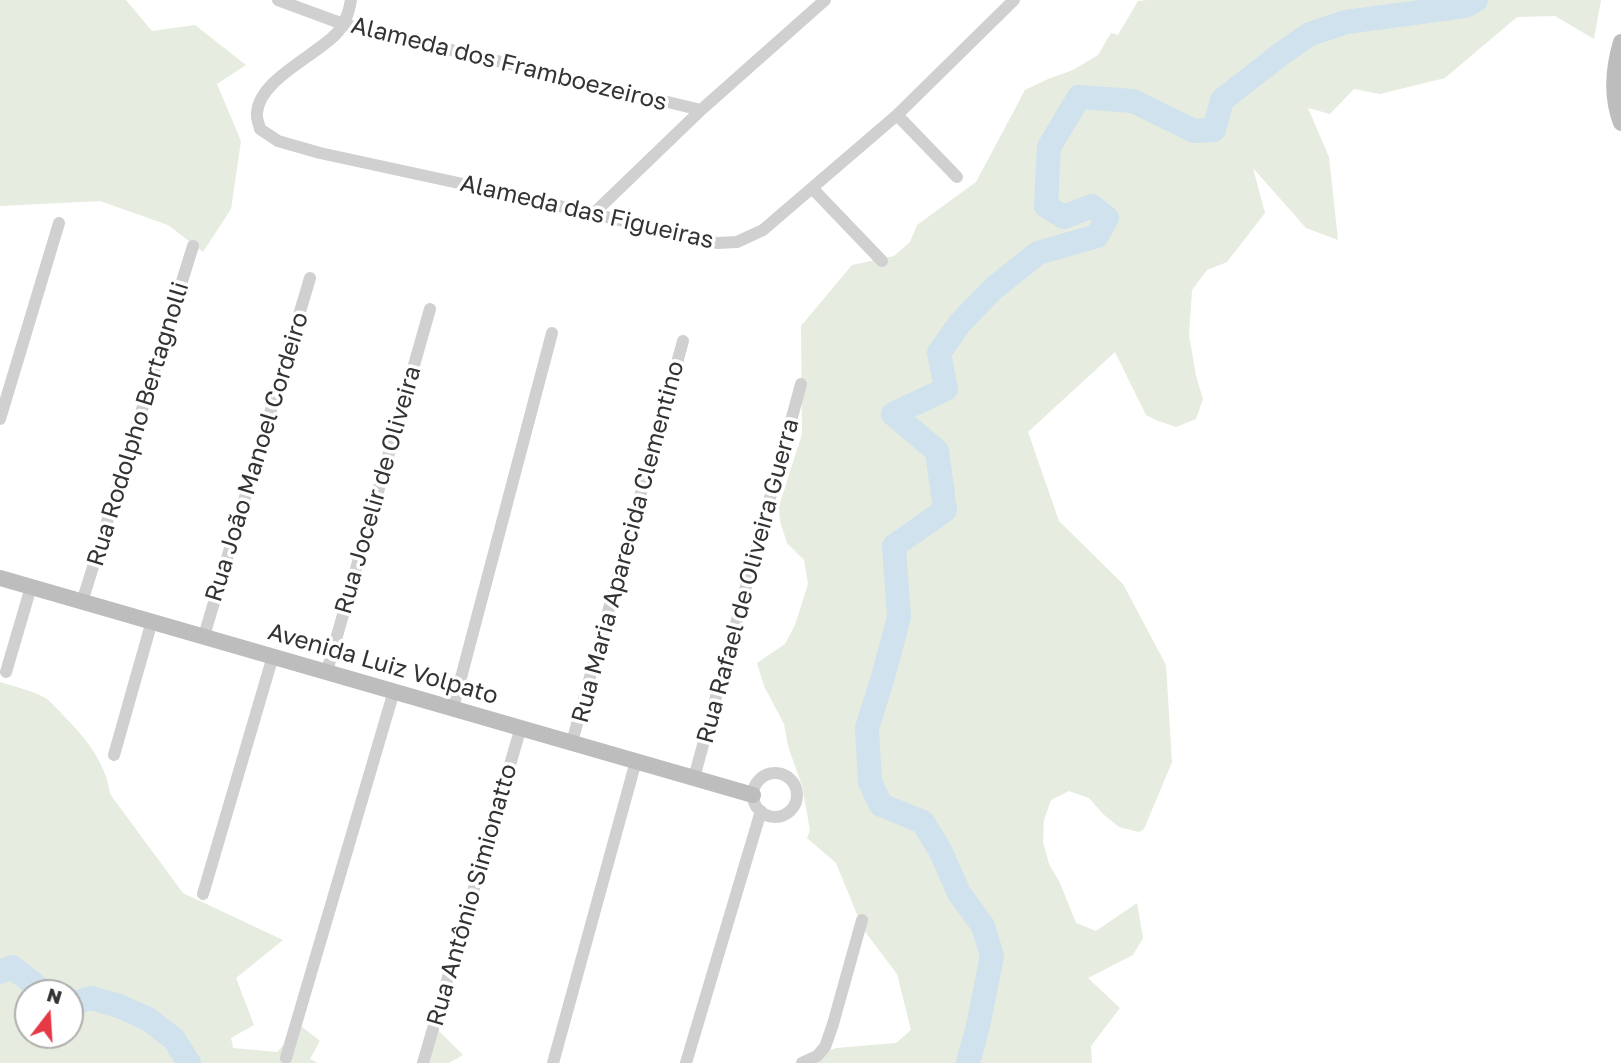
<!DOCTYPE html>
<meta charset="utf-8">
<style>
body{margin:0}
#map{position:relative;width:1621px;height:1063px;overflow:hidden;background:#fff;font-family:"Golos Text",sans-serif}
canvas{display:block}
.north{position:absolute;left:14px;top:979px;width:70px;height:70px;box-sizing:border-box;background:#fff;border:2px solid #adadad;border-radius:50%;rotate:17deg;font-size:19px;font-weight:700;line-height:28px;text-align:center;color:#333}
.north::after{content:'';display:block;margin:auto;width:24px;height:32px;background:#e63946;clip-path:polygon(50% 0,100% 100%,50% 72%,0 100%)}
</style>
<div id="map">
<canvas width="1621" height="1063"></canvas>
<div class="north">N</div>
</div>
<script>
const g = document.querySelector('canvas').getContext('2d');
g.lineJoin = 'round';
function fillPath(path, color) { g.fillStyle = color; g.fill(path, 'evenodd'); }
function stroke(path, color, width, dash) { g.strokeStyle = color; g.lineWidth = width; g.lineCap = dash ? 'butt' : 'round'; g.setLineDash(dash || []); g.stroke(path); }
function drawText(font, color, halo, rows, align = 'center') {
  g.font = font + ' "Golos Text",sans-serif'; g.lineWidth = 7; g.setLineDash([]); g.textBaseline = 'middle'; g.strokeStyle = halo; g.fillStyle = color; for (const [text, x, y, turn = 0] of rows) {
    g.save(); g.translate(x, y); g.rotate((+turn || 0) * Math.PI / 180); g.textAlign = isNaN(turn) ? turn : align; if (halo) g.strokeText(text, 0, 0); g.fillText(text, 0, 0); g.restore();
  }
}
const green = new Path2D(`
 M0 0H126L152 31 195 25 246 65 217 84 241 141 231 209 203 252 168 225 100 201 0 206Z
 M1148 0H1601L1594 39 1555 16 1517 17 1445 78 1380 94 1354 89 1330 114 1308 108 1329 157 1338 240 1306 228 1253 168 1265 213 1227 262 1207 270 1192 290 1189 335 1196 376 1203 399 1196 419 1176 427 1156 420 1146 415 1115 352 1028 432 1059 521 1123 584 1166 665 1172 762 1144 829 1139 832 1119 827 1103 814 1089 798 1069 791 1051 800 1044 820 1043 842 1049 864 1060 883 1076 923 1096 931 1137 903 1143 938 1133 955 1088 978 1120 1008 1091 1046 1092 1063H801L836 1048 896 1043 911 1030 897 974 863 929 836 863 807 838 810 830 802 786 788 746 784 724 764 686 757 663 785 644 795 625 808 584 804 560 787 543 780 521 779 506 802 434 801 326 852 265 894 256 910 242 917 225 976 182 1025 90 1048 79 1073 70 1098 55 1111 33 1118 35 1138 1Z
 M0 682C12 686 37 692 47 699 52 703 57 709 62 714 84 736 106 762 110 794L183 893 283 940 236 978 254 1025 231 1038 233 1048 277 1052 301 1026 320 1041 310 1059 318 1063H0ZM28 993H70V1035H28Z
 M431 1023 463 1055 449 1063H420Z`);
const river = new Path2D(`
 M0 972 12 967 34 984 38 993
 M70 1004 91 998 119 1006 148 1019 174 1039 189 1063
 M968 1063 978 1026 992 956 983 926 959 893 940 850 923 822 881 805 870 782 867 728 883 677 899 617 894 546 945 510 937 451 893 414 946 389 939 353 960 323 994 288 1038 253 1097 236 1107 218 1092 206 1064 217 1046 206 1049 147 1079 97 1133 101 1194 131 1214 130 1222 100 1281 54 1310 34 1346 22 1465 6 1476 0`);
const street = new Path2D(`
 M278 0 343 24 701 110
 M351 0C349 12 344 26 336 34 315 56 259 80 257 113 256 118 259 124 260 129L278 141 320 153 500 192 717 243 737 242 763 230 897 115 1014 0
 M897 115 957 177
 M812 188 882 261
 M593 214 701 110 825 0
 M0 419 59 223
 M82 602 193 246
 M204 636 310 278
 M327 671 430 309
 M6 672 31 587
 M453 708 552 333
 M572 742 683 341
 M114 755 152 621
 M753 795a22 22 0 1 1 44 0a22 22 0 1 1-44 0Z
 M694 778 801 384
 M203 894 273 656
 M286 1058 394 691
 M423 1063 521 727
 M553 1063 636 761
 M686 1063 761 811
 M802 1063 817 1056 825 1047 833 1024 862 920`);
const secondary = new Path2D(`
 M1621 42C1613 69 1611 97 1621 123
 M0 578 753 795`);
const streetNames = [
 ["Alameda dos Framboezeiros",509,64,14],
 ["Alameda das Figueiras",587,212,13],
 ["Rua Rodolpho Bertagnolli",138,424,-73],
 ["Rua João Manoel Cordeiro",257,457,-73],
 ["Rua Jocelir de Oliveira",378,490,-74],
 ["Rua Maria Aparecida Clementino",628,542,-75],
 ["Rua Rafael de Oliveira Guerra",748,581,-75],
 ["Avenida Luiz Volpato",383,664,16],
 ["Rua Antônio Simionatto",472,895,-74]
];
fillPath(green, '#e6ecdf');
stroke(river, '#cfe2ee', 24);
stroke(street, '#d0d0d0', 12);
stroke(secondary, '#bdbdbd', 16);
drawText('24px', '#333', '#fff', streetNames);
</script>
